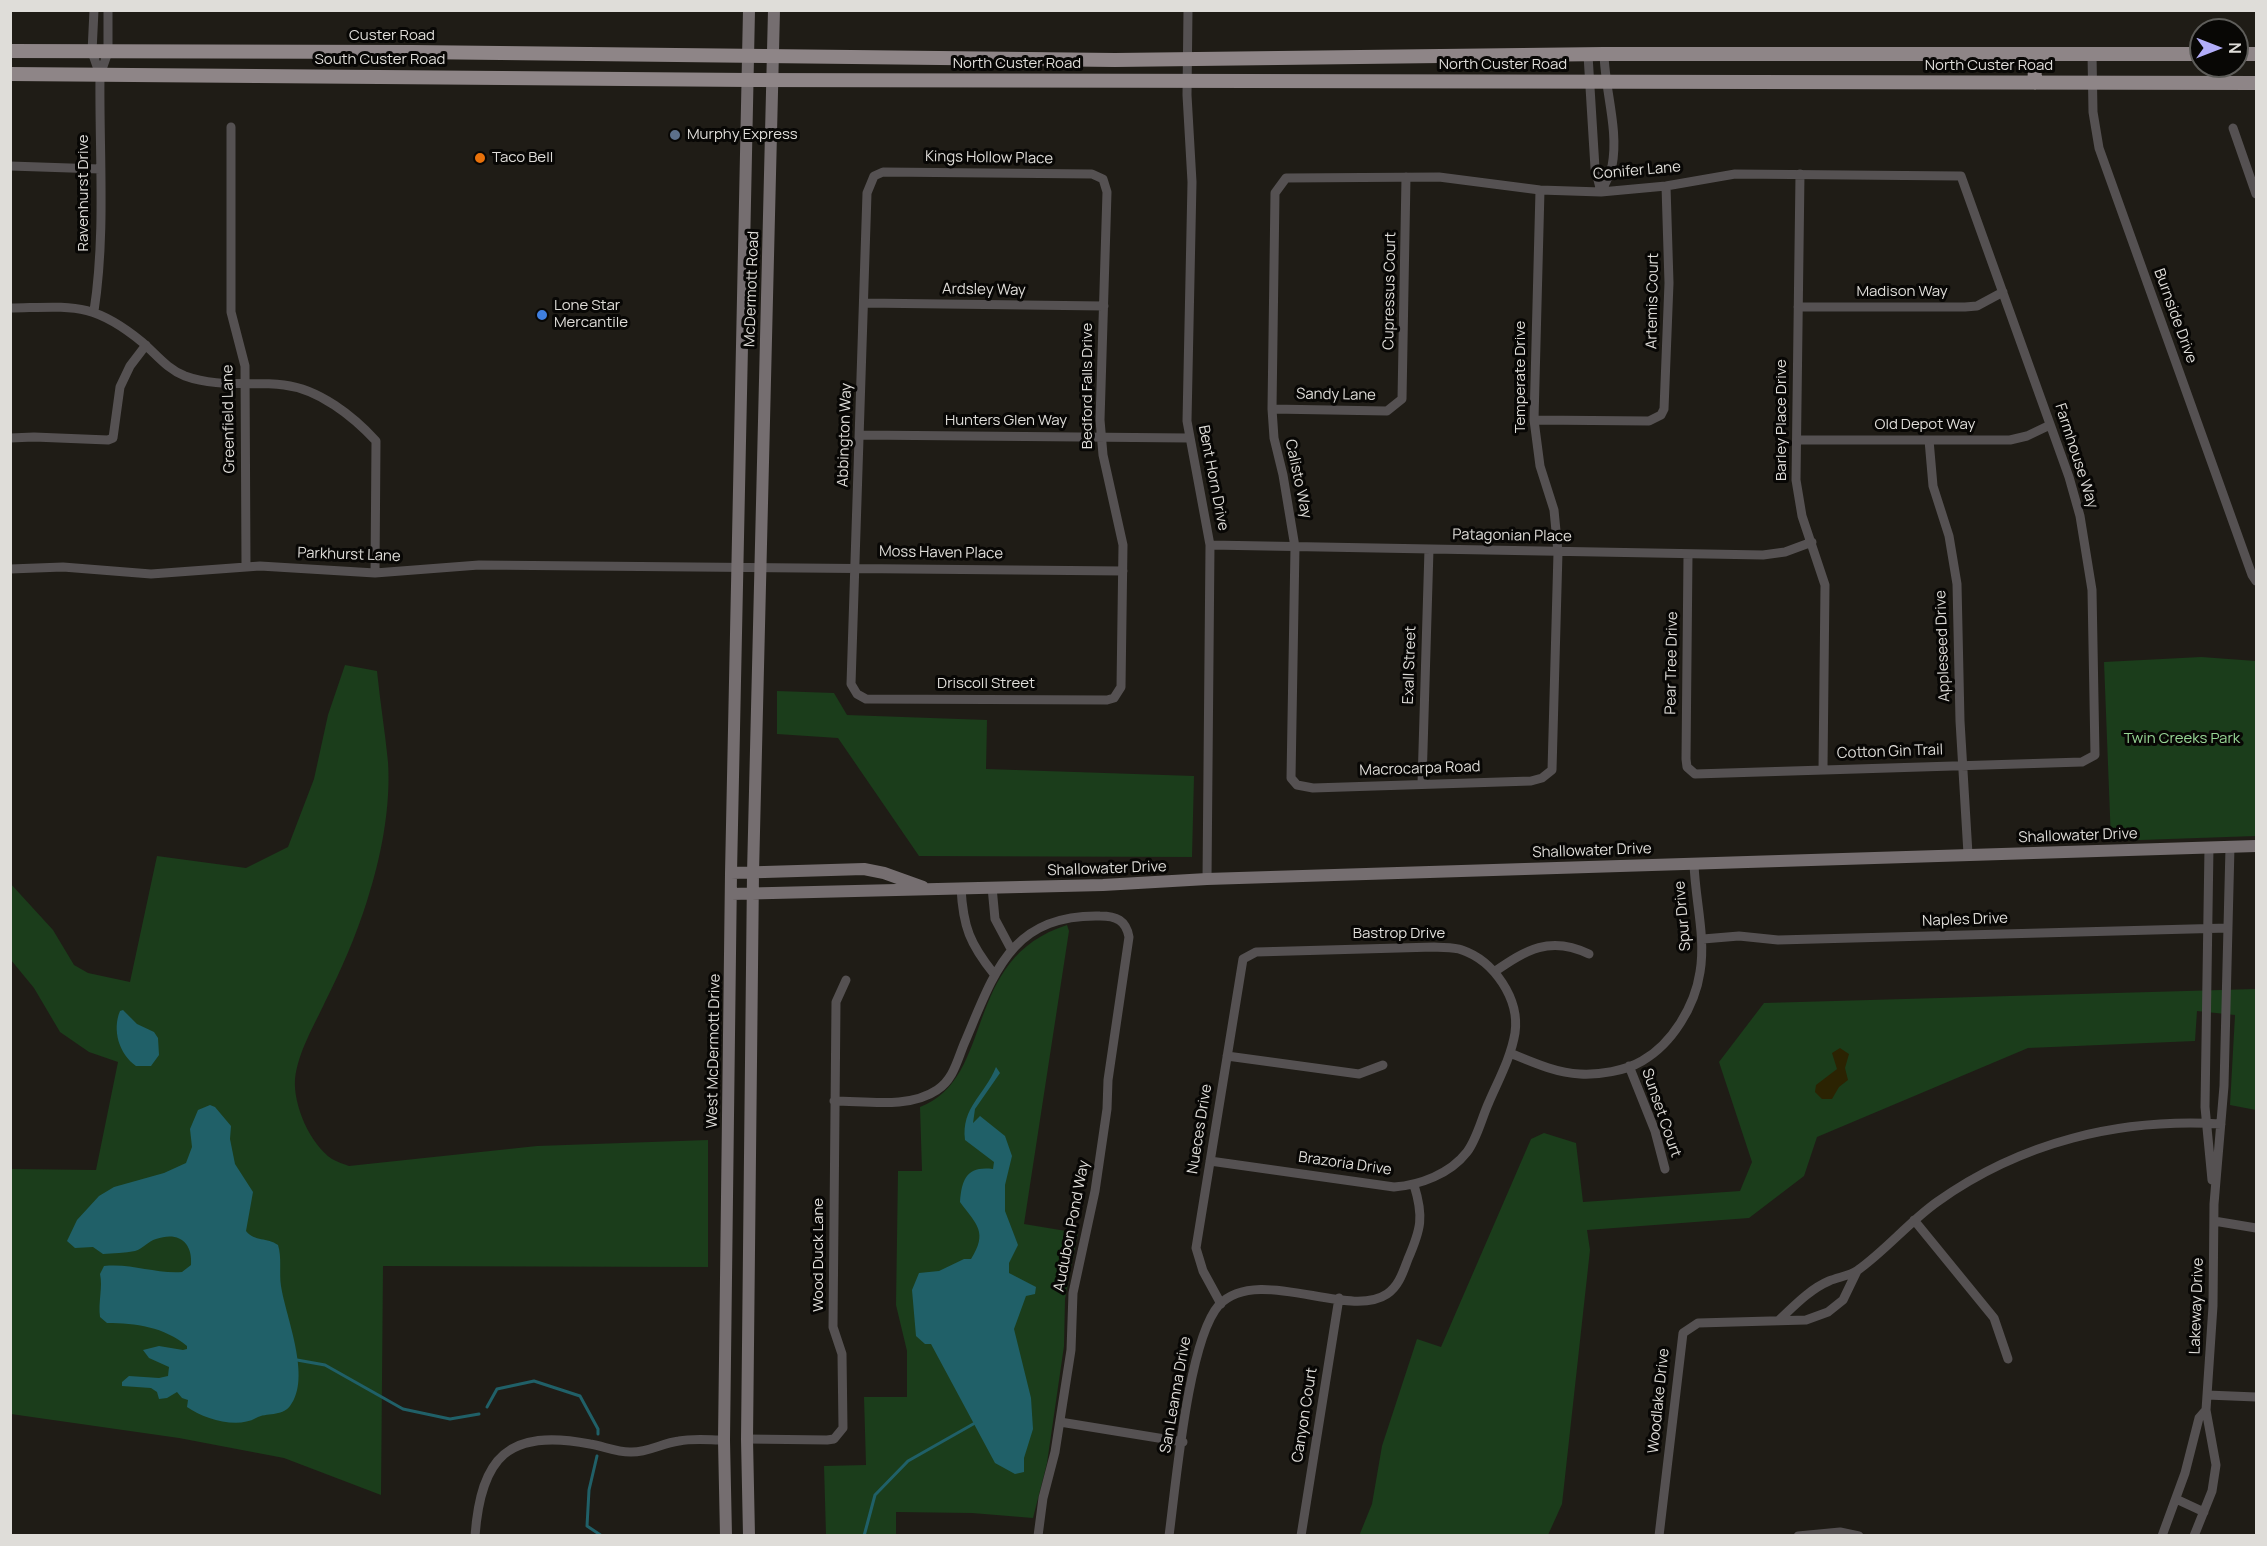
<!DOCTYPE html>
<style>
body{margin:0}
#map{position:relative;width:2267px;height:1546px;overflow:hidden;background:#1f1c16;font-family:Manrope,sans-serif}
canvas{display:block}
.frame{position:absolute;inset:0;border:12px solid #dfddd9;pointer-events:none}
.north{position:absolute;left:2189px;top:18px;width:60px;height:60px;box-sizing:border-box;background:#080705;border:2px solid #5e5d5a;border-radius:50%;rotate:90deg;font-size:16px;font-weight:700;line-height:24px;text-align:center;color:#dfddd9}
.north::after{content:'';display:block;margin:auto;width:21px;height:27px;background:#b2adf9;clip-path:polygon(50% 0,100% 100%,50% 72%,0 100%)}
</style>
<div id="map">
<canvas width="2267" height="1546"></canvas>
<div class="frame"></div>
<div class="north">N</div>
</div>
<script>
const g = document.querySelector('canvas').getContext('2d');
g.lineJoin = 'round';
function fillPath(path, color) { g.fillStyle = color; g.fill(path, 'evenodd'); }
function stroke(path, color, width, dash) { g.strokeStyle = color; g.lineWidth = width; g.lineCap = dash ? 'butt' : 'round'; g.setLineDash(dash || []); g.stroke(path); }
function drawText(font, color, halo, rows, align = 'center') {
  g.font = font + ' Manrope,sans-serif'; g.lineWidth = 6; g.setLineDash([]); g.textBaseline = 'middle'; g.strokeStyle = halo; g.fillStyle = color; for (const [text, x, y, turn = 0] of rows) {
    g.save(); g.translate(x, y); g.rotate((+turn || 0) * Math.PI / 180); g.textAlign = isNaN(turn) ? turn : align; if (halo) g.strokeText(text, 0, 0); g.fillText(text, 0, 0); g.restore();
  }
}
const green = new Path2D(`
 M2201 657 2256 661V836L2111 841 2104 662Z
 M345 665 377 671C380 701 385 732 388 762 391 807 381 858 367 901 356 936 341 970 325 1002 314 1026 298 1052 295 1079 293 1105 310 1144 332 1159 337 1162 344 1164 349 1166L537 1146 708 1140V1267L383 1266 381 1495 284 1458 179 1438 11 1414V1169L96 1170 118 1062 89 1052 60 1032 34 988 11 960 10 883 53 930 74 965 88 973 130 982 157 856 246 868 288 847 314 779 328 715Z
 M777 691 834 693 847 715 987 720 986 769 1194 776 1192 857 919 856 838 738 777 734Z
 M1067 925 1069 931 1024 1224 1078 1233 1065 1299 1064 1346 1047 1463 1033 1518 972 1513 896 1512V1535H826L824 1466 866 1465 864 1397H907V1351L896 1305 898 1171H922L920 1107C997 1077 960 959 1067 925Z
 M2256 989V1110L2230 1105 2235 1015 2197 1011 2195 1041 2028 1048 1817 1137 1804 1176 1749 1218 1587 1230 1590 1250 1562 1504 1548 1535 1359 1536 1372 1504 1382 1446 1417 1339 1441 1347 1531 1139 1544 1133 1576 1143 1583 1202 1740 1191 1752 1162 1719 1062 1764 1003Z`);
const sand = new Path2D(`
 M1840 1048 1849 1054 1845 1068 1848 1080 1839 1087 1832 1099H1822L1815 1092 1816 1085 1837 1069 1832 1053Z`);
const water = new Path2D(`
 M123 1010 137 1024 154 1032 158 1038 159 1055 151 1066H136C119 1054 112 1030 120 1011Z
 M996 1067 1000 1073 975 1109 973 1123 980 1116 1005 1136 1012 1156 1005 1185V1211L1018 1245 1009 1263V1273L1036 1287 1035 1294 1026 1296 1014 1329 1031 1398 1033 1429 1024 1458V1472L1015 1474 995 1463 931 1344H925L916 1336 912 1290 919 1273 939 1271 964 1259H971C988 1232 977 1225 960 1202 962 1178 967 1166 993 1169L994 1162 965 1140C961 1107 985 1095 996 1067Z
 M210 1105 215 1107 231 1126 230 1139 235 1164 253 1192 246 1231C255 1242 267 1237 278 1245 282 1257 279 1273 281 1286 286 1318 312 1378 290 1406 281 1417 267 1412 256 1418 237 1429 204 1419 187 1407L188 1400 182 1398 177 1392 167 1398 159 1399 157 1392 151 1388 122 1386V1382L129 1376 159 1378 168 1376 169 1367 149 1358 143 1350 159 1346 183 1350 187 1349V1346C164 1327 136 1323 107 1323L100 1317C98 1302 103 1287 100 1274L104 1266C132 1263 155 1274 182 1272L191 1265C193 1242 178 1231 156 1239 148 1241 143 1249 135 1251 125 1253 113 1253 103 1254L93 1247 75 1248 67 1241 77 1220 99 1196 114 1187 164 1173 186 1163 192 1147 190 1129 198 1110Z`);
const stream = new Path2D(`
 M297 1360 325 1365 403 1409 450 1419 479 1414
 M487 1407 497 1389 534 1381 580 1396 598 1429V1434
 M597 1456 589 1490 587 1526 602 1536
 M864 1536 875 1495 908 1461 975 1423`);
const street = new Path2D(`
 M1188 10 1187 95 1192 182 1187 421 1210 545 1207 879
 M2092 54 2093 112 2099 148 2252 575 2256 581
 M1588 55 1595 168 1601 192
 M100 75 108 52V10
 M231 127V312L245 366 246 567
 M2233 128 2256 194
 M10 166 100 169
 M883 172 1092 174 1103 179 1107 192 1100 420 1103 455 1123 545 1121 687 1114 698 1107 700 866 699 857 694 851 684 867 193 874 176Z
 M1800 174 1796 480 1802 516 1825 585 1823 769
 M1540 190 1534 420 1540 466 1554 510 1558 552 1552 770 1542 778 1531 781 1313 788 1297 785 1291 778 1295 547 1283 475 1274 438 1272 409 1275 193 1286 178 1439 177 1540 190 1601 192 1666 186 1735 174 1961 176 2069 477 2080 516 2092 590 2095 755 2082 762 1695 774 1687 767 1686 759 1688 555
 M1601 192C1605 184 1610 175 1612 166 1619 130 1605 91 1604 54
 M864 303 1104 306
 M1798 307H1965L1977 306 2003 292
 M10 308C72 307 92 301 142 342 156 354 167 369 185 376 218 388 250 381 284 385 319 389 353 416 376 441L375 573
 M94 311C106 233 99 153 100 75L92 52 94 10
 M1272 409 1387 411 1402 399 1406 177
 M1534 420 1649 421 1661 415 1664 409 1669 283 1666 186
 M860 435 1189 438
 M10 438 34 437 108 440 113 438 120 387 130 366 146 345
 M1797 440H2010L2027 436 2050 425
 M1929 440 1933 486 1949 536 1957 584 1960 721 1968 854
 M1210 545 1763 555 1785 552 1812 542
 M10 569 63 567 151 574 260 566 375 573 479 565 1123 571
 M1422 783 1429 549
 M2209 847 2205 1107 2212 1180
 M992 887 995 919 1011 949
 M961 888C963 927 970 944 994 974
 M1703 939 1739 936 1778 940 2228 928
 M1494 972C1526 950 1550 935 1589 954
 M1510 1053C1532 1062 1556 1073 1580 1074 1599 1075 1625 1071 1642 1061 1672 1044 1695 1006 1700 972 1706 936 1695 900 1694 863
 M1227 1056 1359 1074 1383 1065
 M1629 1066 1655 1131 1665 1169
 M834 1101C866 1101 909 1109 937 1090 953 1080 957 1061 964 1044 994 974 1010 914 1100 916 1116 916 1126 920 1129 937L1108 1080 1107 1109 1095 1191 1073 1293 1071 1350 1055 1452 1043 1498 1038 1536
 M1210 1161 1394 1187C1420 1185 1450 1174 1467 1152 1477 1139 1482 1117 1489 1102 1499 1079 1511 1057 1515 1033 1520 999 1494 961 1462 950 1454 947 1443 948 1434 947L1256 952 1243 959 1196 1248 1203 1271 1221 1304
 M1914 1220 1994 1318 2008 1359
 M2214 1221 2256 1228
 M1779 1320C1794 1306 1810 1289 1829 1281 1838 1277 1850 1276 1858 1270 1886 1250 1909 1222 1937 1202 2021 1142 2119 1118 2221 1124
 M2207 1395 2256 1397
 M1060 1422 1183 1442
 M747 1439 827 1440 834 1439 843 1428 842 1354 833 1327 836 1002 846 980
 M2176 1499 2204 1512
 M475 1536C481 1457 508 1428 590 1444 603 1446 616 1452 630 1452 647 1453 662 1443 679 1441 693 1438 710 1440 724 1440
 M1169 1536C1176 1484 1188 1340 1219 1305 1258 1264 1349 1320 1387 1294 1399 1286 1403 1272 1408 1259 1421 1229 1424 1217 1414 1185
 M1301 1536 1339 1298
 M1659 1536 1683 1333 1698 1323 1806 1320 1828 1312 1843 1300 1857 1271
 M1798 1536 1840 1532 1859 1536
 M2162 1536 2185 1473 2199 1418 2206 1410
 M2194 1536 2212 1491 2216 1465 2206 1410 2213 1306 2214 1204 2224 1086 2230 847`);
const secondary = new Path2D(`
 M731 873 864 869 884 873 923 887
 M731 894 1103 885 1207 879 2256 846
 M726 1536 724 1440 731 873 749 10
 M749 1536 747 1439 753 873 774 10`);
const primary = new Path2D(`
 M10 51 413 52 1115 60 1604 54H2201
 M2034 54 2035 83
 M2237 54H2256
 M10 74 749 80 2256 83`);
const markers = [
 [675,135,6,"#5c6f8a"],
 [480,158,6,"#e8710a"],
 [542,315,6,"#3f7fe0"]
];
const streetNames = [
 ["Custer Road",392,36],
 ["South Custer Road",380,60],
 ["North Custer Road",1017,64],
 ["North Custer Road",1503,65],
 ["North Custer Road",1989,66],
 ["Kings Hollow Place",989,158,1],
 ["Conifer Lane",1637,171,-5],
 ["Ravenhurst Drive",84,193,-90],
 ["McDermott Road",752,289,-88],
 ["Ardsley Way",984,290,1],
 ["Cupressus Court",1390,291,-89],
 ["Madison Way",1902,292],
 ["Artemis Court",1653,301,-89],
 ["Burnside Drive",2175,316,70],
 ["Temperate Drive",1521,377,-90],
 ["Bedford Falls Drive",1088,386,-90],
 ["Sandy Lane",1336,395,1],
 ["Greenfield Lane",229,419,-91],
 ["Barley Place Drive",1782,420,-90],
 ["Hunters Glen Way",1006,421],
 ["Old Depot Way",1925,425],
 ["Abbington Way",845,435,-88],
 ["Farmhouse Way",2076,456,72],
 ["Bent Horn Drive",1213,478,79],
 ["Calisto Way",1298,479,78],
 ["Patagonian Place",1512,536,1],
 ["Moss Haven Place",941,553,1],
 ["Parkhurst Lane",349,555,2],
 ["Appleseed Drive",1943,646,-92],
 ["Pear Tree Drive",1672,663,-89],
 ["Exall Street",1410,665,-88],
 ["Driscoll Street",986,684],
 ["Cotton Gin Trail",1890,752,-2],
 ["Macrocarpa Road",1420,769,-2],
 ["Shallowater Drive",2078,836,-2],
 ["Shallowater Drive",1592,851,-2],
 ["Shallowater Drive",1107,869,-2],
 ["Spur Drive",1683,916,-95],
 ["Naples Drive",1965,920,-2],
 ["Bastrop Drive",1399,934],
 ["West McDermott Drive",714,1051,-89],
 ["Sunset Court",1661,1113,71],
 ["Nueces Drive",1200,1129,-81],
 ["Brazoria Drive",1345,1164,8],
 ["Audubon Pond Way",1072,1226,-79],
 ["Wood Duck Lane",819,1255,-90],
 ["Lakeway Drive",2197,1306,-88],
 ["San Leanna Drive",1176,1395,-80],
 ["Woodlake Drive",1659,1401,-84],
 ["Canyon Court",1305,1415,-81]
];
const poiNames = [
 ["Murphy Express",687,135],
 ["Taco Bell",492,158],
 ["Lone Star",554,306],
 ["Mercantile",554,323]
];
const parkNames = [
 ["Twin Creeks Park",2182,739]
];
fillPath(green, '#1b3d1b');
fillPath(sand, '#2b2302');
fillPath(water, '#206068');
stroke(stream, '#206068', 3);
stroke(street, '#555152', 9);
stroke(secondary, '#756e70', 12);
stroke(primary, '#8e8587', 14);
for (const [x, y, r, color] of markers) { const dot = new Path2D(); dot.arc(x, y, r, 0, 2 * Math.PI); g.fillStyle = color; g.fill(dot); stroke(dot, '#080705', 2); }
drawText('15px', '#dfddd9', '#080705', streetNames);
drawText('15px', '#dfddd9', '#080705', poiNames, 'left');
drawText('15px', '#97d695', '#080705', parkNames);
</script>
